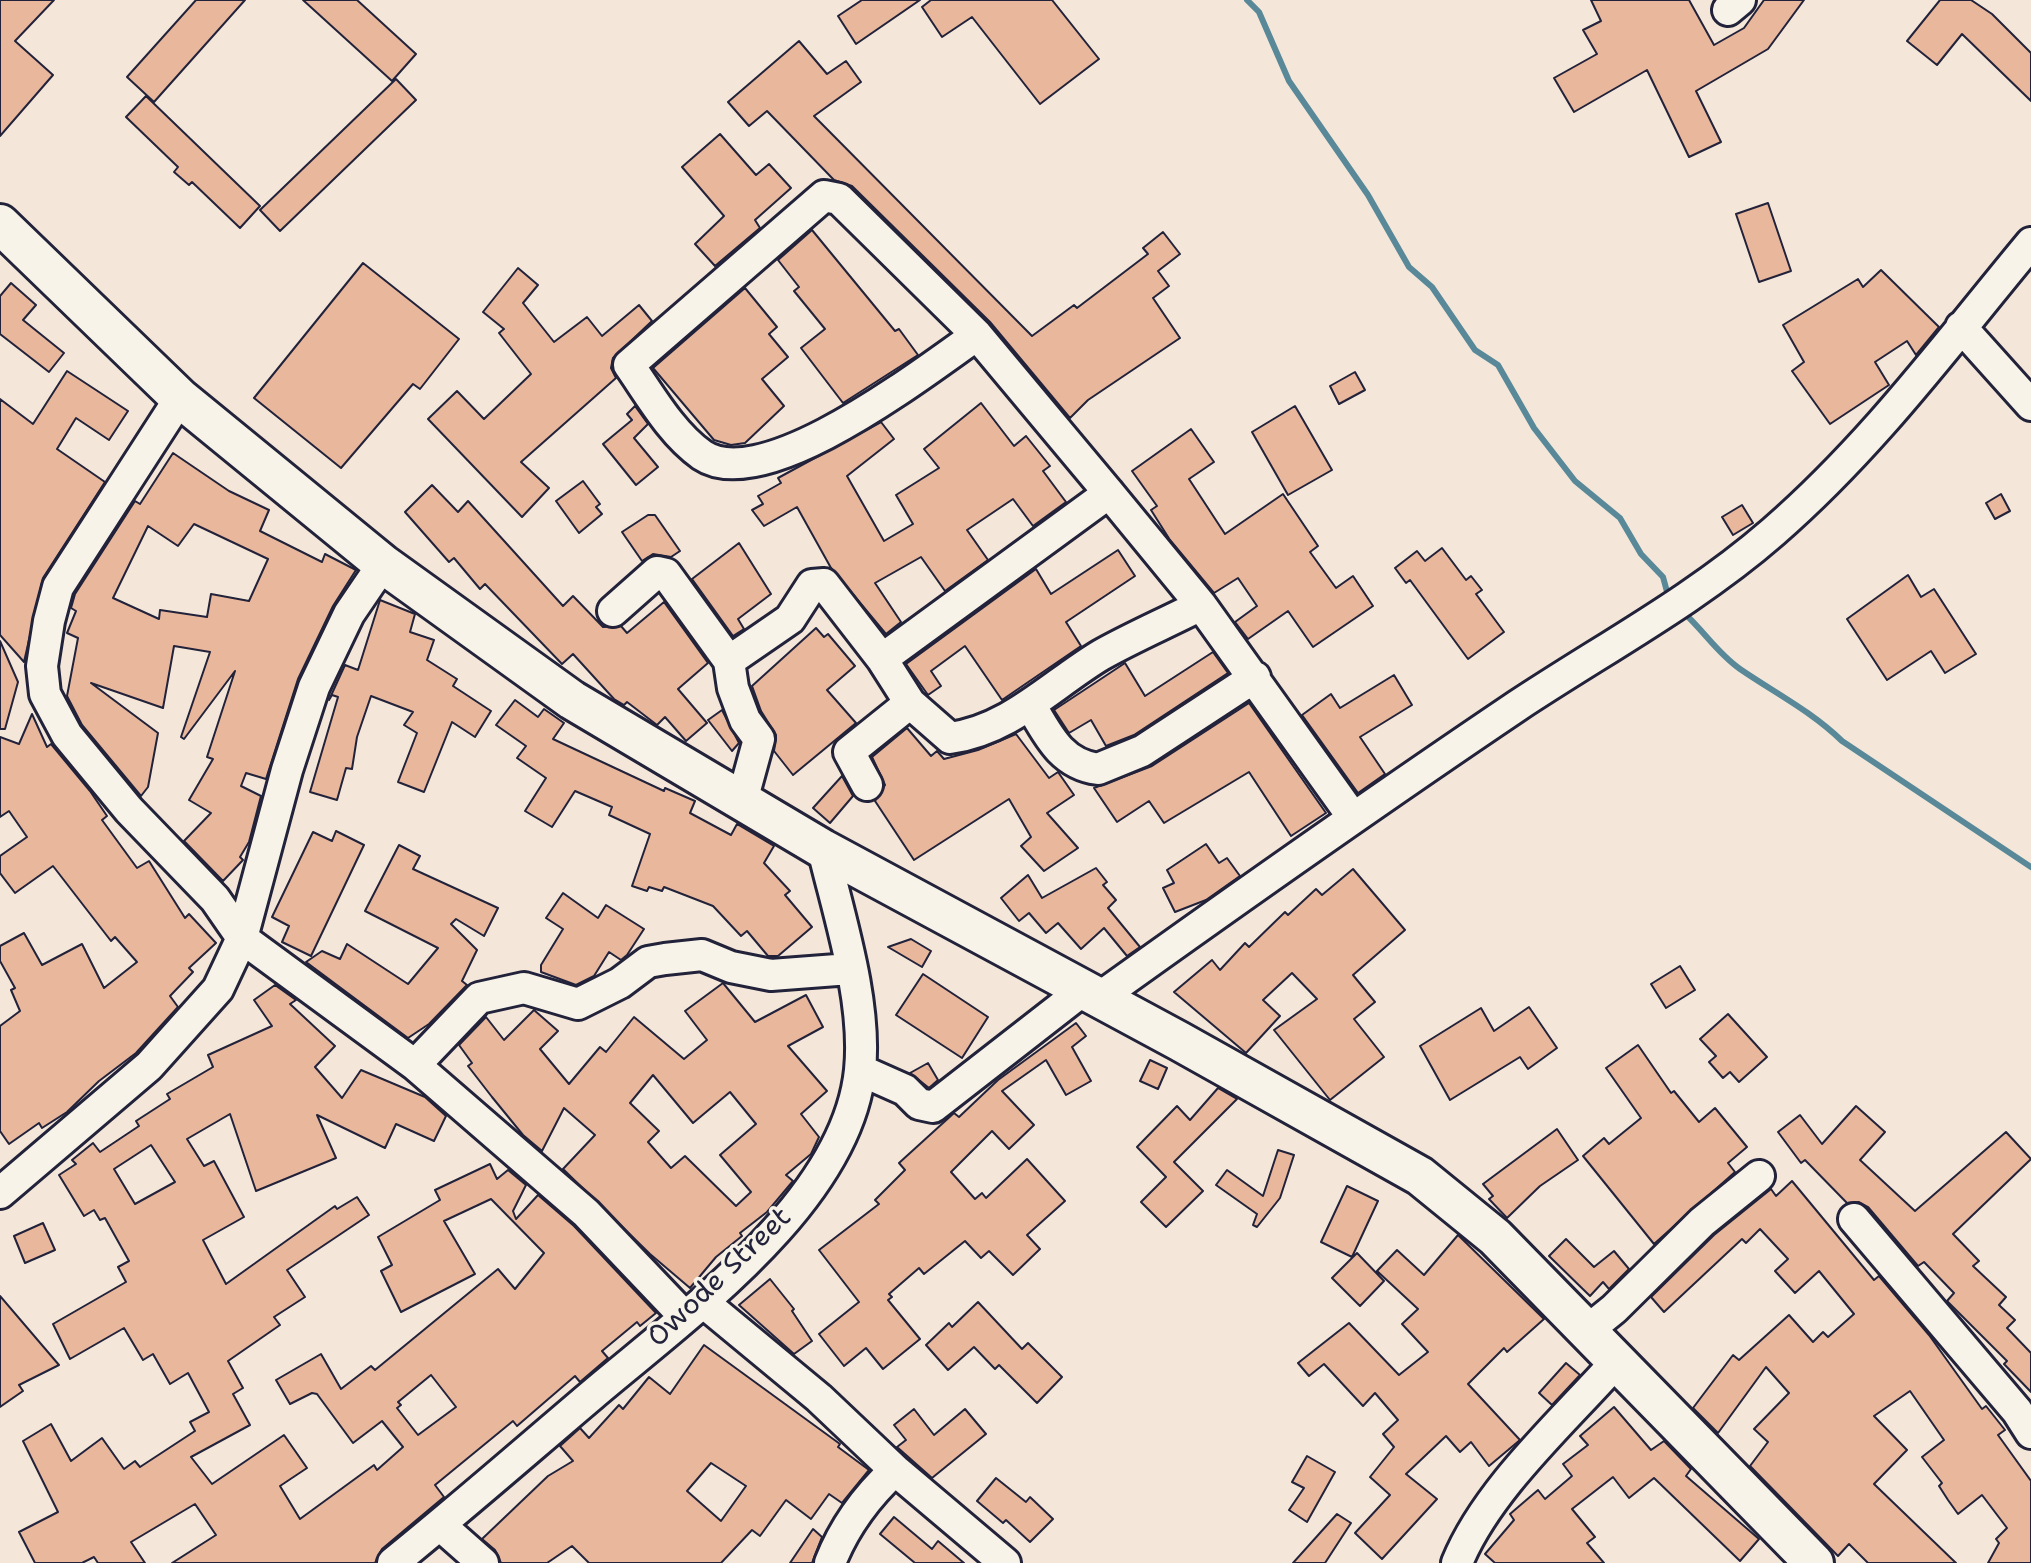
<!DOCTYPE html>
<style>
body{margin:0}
canvas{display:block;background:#f4e7d9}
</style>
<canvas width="2031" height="1563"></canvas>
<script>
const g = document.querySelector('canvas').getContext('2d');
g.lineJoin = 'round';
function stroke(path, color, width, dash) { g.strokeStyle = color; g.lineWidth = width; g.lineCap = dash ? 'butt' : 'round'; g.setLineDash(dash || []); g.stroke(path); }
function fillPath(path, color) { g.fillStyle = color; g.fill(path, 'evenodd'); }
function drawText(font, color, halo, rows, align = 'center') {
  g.font = font + ' "Shantell Sans",sans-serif'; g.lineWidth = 7; g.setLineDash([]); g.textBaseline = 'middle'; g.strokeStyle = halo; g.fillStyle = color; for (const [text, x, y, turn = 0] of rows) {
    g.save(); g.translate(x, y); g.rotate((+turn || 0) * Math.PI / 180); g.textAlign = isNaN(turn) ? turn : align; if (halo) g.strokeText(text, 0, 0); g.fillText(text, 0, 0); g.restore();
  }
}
const stream = new Path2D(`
 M1247 0 1259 12 1289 81 1368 195 1409 267 1432 287 1475 350 1498 365 1534 428 1575 481 1620 518 1641 554 1663 577 1669 599
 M1683 612C1704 631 1717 653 1740 669 1775 693 1811 711 1842 741L2031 867`);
const building = new Path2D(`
 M0 0H54L15 41 53 75 0 136Z
 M196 0H245L154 102 127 77Z
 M303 0H357L416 54 392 81Z
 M862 0H920L856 44 838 16Z
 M931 0H1052L1099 59 1040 104 972 17 942 37 922 7Z
 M1591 0H1689L1714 45 1744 28 1764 0H1804L1768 49 1696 91 1721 142 1689 157 1647 70 1574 112 1554 78 1597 54 1583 30 1601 21Z
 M1940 0H1971L1992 14 2031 53V101L1962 34 1937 65 1907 41Z
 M799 41 827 74 846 61 861 82 814 116 1032 336 1074 305 1077 308 1148 254 1143 248 1163 232 1180 254 1158 271 1169 286 1153 298 1180 338 1088 400 1070 418 990 322 852 186 834 180 767 111 749 126 728 102Z
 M396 79 416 100 280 231 260 210Z
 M146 96 260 206 240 228 192 182 189 185 174 172 178 167 126 117Z
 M720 134 756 175 769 164 791 188 755 220 760 228 715 266 695 244 724 216 682 167Z
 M1768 203 1791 271 1759 282 1736 214Z
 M812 230 895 331 899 329 918 355 843 403 801 348 825 329 794 291 799 287 778 260Z
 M363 263 459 339 420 389 413 384 341 468 254 398Z
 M518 268 538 285 523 303 554 342 587 317 602 336 639 305 652 321 613 358 611 368 616 378 521 462 549 488 522 517 428 419 457 391 484 419 531 374 499 333 504 329 483 312Z
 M1881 270 1939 327 1916 355 1907 341 1875 362 1889 385 1830 424 1792 371 1804 362 1783 325 1858 279 1863 287Z
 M11 283 36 305 23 320 64 353 49 372 0 334V296Z
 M745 288 777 327 769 334 788 357 762 379 784 406 745 443 731 445 714 440 653 368Z
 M67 371 128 411 109 440 76 418 57 449 105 482 43 578 24 662 0 635V399L33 424Z
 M1355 372 1365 390 1339 404 1330 386Z
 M981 403 1014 446 1026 436 1050 466 1043 471 1066 502 1033 526 1013 499 967 530 988 560 945 591 921 557 875 583 901 622 886 634 831 568 797 507 764 526 752 510 763 504 758 496 781 483 778 478 881 422 894 439 847 476 884 541 913 524 896 495 939 468 924 449Z
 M635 406 648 424 634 438 658 467 636 485 603 444 632 420 627 414Z
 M1295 406 1332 470 1288 495 1252 432Z
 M1191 429 1214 462 1189 479 1225 534 1283 494 1318 546 1310 552 1336 588 1353 576 1373 606 1313 647 1288 611 1248 639 1235 622 1257 606 1238 578 1214 593 1170 540 1151 510 1157 506 1132 471Z
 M173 453 229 491 269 510 260 531 322 562 325 554 356 570 333 606 298 679 266 779 246 773 241 786 261 796 249 842 240 857 243 860 223 881 184 841 211 813 189 800 213 759 207 757 235 671 184 739 181 737 210 652 174 646 163 708 91 683 158 733 148 787 141 796 82 725 67 696 78 638 67 633 76 611 71 608 75 594 135 501 140 504ZM194 524 268 559 249 601 211 594 207 617 160 610 159 619 113 598 148 526 178 546Z
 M583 481 600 504 596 507 602 514 579 533 556 501Z
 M432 485 458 512 468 501 563 606 573 596 603 627 621 626 627 633 664 602 708 663 678 689 707 723 686 741 665 717 657 725 627 702 624 705 614 699 573 654 562 664 485 584 480 589 454 558 449 562 405 512Z
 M2001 494 2010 511 1995 519 1986 503Z
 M1742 505 1753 523 1733 535 1722 517Z
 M648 515H655L680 551 671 557 653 554 642 561 622 532Z
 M739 543 771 594 738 619 744 629 733 636 692 579Z
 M1442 548 1466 580 1471 576 1482 590 1476 594 1504 632 1468 659 1410 580 1406 583 1395 568 1417 551 1425 561Z
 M1118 550 1135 576 1066 622 1081 646 1002 700 965 646 931 671 941 686 928 695 906 664 1036 569 1051 594Z
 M1908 575 1921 597 1934 589 1976 654 1945 673 1931 651 1887 680 1847 619Z
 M380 600 415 614 410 632 434 640 427 660 457 679 453 686 491 711 475 737 452 722 424 792 398 782 417 733 404 725 413 712 371 696 357 737 352 769 346 768 337 800 310 792 338 697 332 695 329 700 345 665 358 670Z
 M816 628 824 637 828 634 855 666 827 690 856 723 793 775 774 751 776 735 761 711 752 686Z
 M0 641 18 682 5 729H0Z
 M1213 652 1228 673 1134 735 1106 746 1091 720 1069 733 1054 710 1125 663 1145 696Z
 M1394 675 1412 705 1360 737 1385 774 1358 793 1302 715 1331 694 1340 708Z
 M515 700 538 717 544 709 564 723 553 739 664 791 665 788 695 801 690 813 731 835 737 824 774 846 764 863 790 891 785 895 812 927 778 956H768L747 931 741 936 713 906 664 887 662 891 649 887 647 891 632 886 650 834 609 815 612 807 575 791 552 827 525 811 546 778 517 758 526 746 496 725Z
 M1249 703 1326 813 1291 836 1249 772 1164 823 1149 801 1117 822 1094 788 1152 766Z
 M722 710 739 743 732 751 708 720Z
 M32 714 47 747 51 744 90 791 107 816 102 820 137 868 149 861 185 918 189 914 216 943 189 968 193 972 170 996 178 1007 136 1053 99 1081 67 1112 42 1128 39 1123 9 1144 0 1131V1026L20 1011 11 990 15 988 0 961V946L24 933 42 965 82 944 104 988 137 962 115 937 111 941 53 866 15 893 0 873V856L27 837 9 811 0 817V737L19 744Z
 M907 728 931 756 937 751 944 759 978 750 1016 734 1049 778 1058 772 1074 795 1047 813 1078 848 1044 871 1021 846 1031 837 1009 799 914 860 875 801 885 785 872 757Z
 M842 776 853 796 830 823 813 808Z
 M336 831 364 845 311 956 282 942 289 926 272 917 313 832 332 841Z
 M1206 844 1219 863 1227 858 1240 876 1206 900 1175 912 1163 888 1174 883 1167 870Z
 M399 845 420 856 413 869 498 908 484 936 456 919 451 924 477 950 462 981 467 985 429 1024 408 1038 306 962 322 951 340 959 347 944 408 984 438 948 365 911Z
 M1096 868 1107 882 1103 885 1116 900 1108 908 1140 947 1127 956 1104 928 1081 949 1058 923 1046 933 1029 913 1019 921 1001 898 1028 875 1042 898Z
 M1353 869 1405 930 1353 975 1375 1002 1354 1019 1384 1057 1330 1100 1274 1030 1317 999 1292 973 1263 1000 1280 1016 1246 1053 1174 992 1212 960 1220 970 1245 943 1249 947 1285 912 1288 915 1316 889 1322 895Z
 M563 893 598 918 606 905 644 929 627 955 621 960 609 952 594 976 576 985 541 972V965L563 929 546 918Z
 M911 939 931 951 922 967 888 947Z
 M1680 966 1695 990 1666 1008 1651 984Z
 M923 974 988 1017 962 1058 896 1015Z
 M723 983 755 1022 806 995 823 1027 788 1046 827 1091 801 1114 819 1137 811 1154 786 1175 793 1181 767 1212 740 1233 742 1236 716 1257 690 1288 650 1254 563 1169 595 1135 564 1108 542 1151 523 1135 492 1097 468 1066 472 1063 459 1045 486 1017 504 1040 534 1010 558 1031 540 1049 569 1084 600 1047 606 1052 634 1017 684 1059 707 1040 685 1011ZM653 1075 693 1123 730 1092 756 1124 720 1155 751 1192 736 1206 685 1156 671 1168 648 1142 659 1131 630 1103Z
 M275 985 296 1000 290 1004 335 1046 315 1067 342 1098 361 1070 425 1097 446 1116 434 1141 396 1124 385 1148 317 1115 336 1158 256 1191 230 1114 187 1139 204 1166 214 1161 244 1217 203 1240 226 1284 335 1206 337 1209 357 1197 369 1215 287 1270 305 1297 274 1317 280 1325 228 1361 243 1388 233 1394 250 1425 191 1457 212 1484 284 1435 307 1468 280 1486 300 1519 374 1465 377 1470 403 1447 382 1421 353 1443 317 1394 312 1393 290 1404 276 1380 321 1354 341 1389 371 1366 375 1370 498 1269 515 1289 544 1253 491 1199 444 1221 475 1274 401 1312 381 1271 392 1265 378 1237 440 1200 435 1190 490 1164 497 1179 508 1170 526 1185 513 1211 516 1219 538 1195 574 1226 656 1313 640 1326 637 1322 602 1351 608 1358 580 1382 575 1376 517 1426 513 1421 435 1485 444 1497 382 1549 375 1563H172L216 1535 195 1504 131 1542 145 1563H98L94 1557 82 1563H35L19 1532 58 1512 23 1441 51 1424 71 1461 102 1438 124 1469 135 1461 140 1467 195 1431 190 1422 209 1412 188 1373 170 1384 153 1354 143 1360 124 1328 70 1359 53 1324 126 1282 118 1267 129 1261 105 1218 100 1220 94 1210 84 1216 59 1175 76 1164 72 1160 93 1143 100 1152 139 1126 136 1121 170 1099 167 1094 213 1067 208 1055 272 1026 254 1000ZM151 1145 175 1182 135 1204 114 1169ZM431 1375 456 1407 418 1435 397 1408 401 1405 398 1402Z
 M1529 1007 1557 1048 1528 1069 1520 1057 1450 1100 1420 1046 1481 1008 1494 1031Z
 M1728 1014 1767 1057 1739 1082 1730 1072 1723 1078 1709 1062 1716 1056 1700 1039Z
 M1076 1023 1086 1036 1072 1047 1091 1081 1066 1095 1046 1060 1002 1091 1034 1125 1009 1149 992 1131 951 1172 975 1199 982 1193 986 1198 1027 1159 1065 1201 1027 1235 1040 1249 1013 1275 989 1251 981 1258 965 1241 924 1274 919 1268 889 1294 892 1297 888 1300 920 1339 883 1369 866 1348 844 1366 819 1334 859 1302 819 1250 879 1204 875 1200 905 1170 899 1163 954 1113 959 1117 998 1080Z
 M1638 1045 1671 1093 1674 1091 1699 1122 1715 1108 1747 1147 1728 1163 1735 1172 1654 1244 1583 1156 1604 1138 1609 1144 1641 1118 1606 1068Z
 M1150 1060 1167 1068 1158 1089 1140 1081Z
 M928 1063 938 1080 929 1088 910 1073Z
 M1218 1088 1237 1099 1174 1162 1203 1191 1166 1227 1141 1202 1166 1177 1137 1147 1177 1106 1190 1120Z
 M1856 1106 1885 1132 1860 1160 1915 1211 2006 1132 2031 1159 1953 1234 1979 1261 1973 1266 2006 1297 1999 1305 2015 1320 2007 1328 2031 1353V1392L2004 1364 2007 1361 1947 1301 1954 1293 1924 1262 1918 1266 1868 1207 1859 1202 1847 1203 1805 1160 1801 1163 1778 1132 1800 1115 1822 1144Z
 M1557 1129 1578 1160 1540 1186 1507 1218 1489 1199 1493 1196 1483 1184Z
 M1278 1150 1294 1155 1280 1198 1257 1227 1253 1225 1257 1214 1216 1185 1227 1170 1263 1196Z
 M1792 1181 1874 1280 1879 1276 1929 1335 1982 1409 1986 1406 2005 1430 1998 1435 2031 1481V1563H1988L1999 1543 1996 1539 2007 1528 1982 1495 1958 1514 1948 1500 1939 1486 1942 1483 1922 1457 1944 1440 1910 1391 1874 1416 1907 1450 1874 1484 1956 1563H1868L1849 1544 1838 1556 1750 1466 1768 1442 1754 1429 1789 1393 1766 1367 1718 1433 1693 1408 1733 1355 1739 1360 1789 1315 1813 1342 1823 1332 1828 1337 1854 1314 1819 1271 1795 1293 1775 1271 1788 1259 1760 1229 1746 1243 1742 1239 1664 1312 1651 1297 1714 1235 1771 1189 1776 1196Z
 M1347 1186 1378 1201 1352 1257 1321 1242Z
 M43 1223 55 1250 25 1263 14 1236Z
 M1458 1235 1544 1319 1507 1352 1504 1348 1468 1384 1520 1440 1489 1466 1471 1442 1460 1452 1446 1436 1406 1474 1437 1499 1382 1559 1355 1533 1390 1495 1370 1477 1394 1447 1383 1434 1398 1420 1375 1393 1363 1406 1324 1364 1309 1376 1298 1363 1349 1323 1399 1375 1428 1352 1402 1324 1418 1309 1377 1271 1397 1250 1424 1275Z
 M1566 1239 1594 1267 1614 1251 1629 1269 1609 1289 1603 1282 1590 1296 1549 1256Z
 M1357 1253 1384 1281 1360 1306 1332 1278Z
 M770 1279 794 1309 792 1311 812 1341 794 1354 739 1305Z
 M0 1296 59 1365 19 1385 23 1391 0 1407Z
 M978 1302 1022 1349 1028 1343 1062 1377 1037 1403 999 1365 995 1369 974 1347 948 1370 926 1345 949 1323 952 1327Z
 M704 1345 840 1444 838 1447 869 1470 842 1503 829 1494 811 1519 786 1500 760 1536 752 1530 721 1563H589L572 1546 547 1563H501L495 1550 482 1539 548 1476 573 1461 560 1446 580 1428 589 1438 619 1405 623 1409 649 1377 670 1394ZM711 1463 746 1486 721 1521 687 1491Z
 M1566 1363 1580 1375 1552 1405 1539 1393Z
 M1614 1407 1651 1450 1664 1441 1691 1469 1686 1476 1759 1539 1740 1561 1654 1478 1629 1498 1613 1477 1572 1509 1595 1537 1587 1543 1604 1563H1495L1485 1554 1514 1520 1510 1514 1538 1490 1545 1499 1572 1476 1563 1464 1588 1445 1580 1436Z
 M914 1409 934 1435 965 1409 986 1434 932 1478 897 1447 906 1440 894 1425Z
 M1307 1456 1335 1472 1307 1522 1289 1510 1304 1488 1292 1482Z
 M996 1478 1026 1502 1030 1497 1053 1519 1030 1542 1006 1520 1003 1523 977 1501Z
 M1337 1514 1351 1523 1325 1563H1293Z
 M894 1517 932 1549 938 1541 964 1563H915L880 1534Z
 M813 1529 822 1537 812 1563H790Z`);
const minor = new Path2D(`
 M1728 10 1740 0
 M1961 327 2031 405
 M977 335C925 371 764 497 702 455 671 433 650 395 629 365L824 196 839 199 977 335 1109 493 1201 605 1352 816
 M180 398 58 587 49 621 42 666 45 694 67 735 129 810 215 899 242 938 415 1065 586 1213 684 1316
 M613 611 657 572 666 574 729 661 733 688 745 720 759 739 742 801
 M882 659 910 703 950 738C1010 730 1051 685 1101 655 1133 637 1168 622 1201 605
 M729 661 790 619 812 585 824 584 882 659 1109 493
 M1031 706C1048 735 1061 764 1098 769L1142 751 1255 677
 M867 785 849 752 910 703
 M1099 998C1237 899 1376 801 1517 706 1603 649 1695 600 1773 532 1873 445 1947 344 2031 243
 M415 1065 479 998 524 988 578 1004 620 983 648 962 665 959 702 955 731 967 771 975 850 969
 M860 1070 905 1090 919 1104 933 1107 1082 991
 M0 1193 149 1066 218 989 242 938 287 770 314 687 349 614 383 564
 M1854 1219 2017 1411 2031 1433
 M703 1302 819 1398 895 1470 1005 1563
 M1588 1330 1614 1309 1702 1222 1759 1176
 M440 1525 483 1563
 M393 1563C461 1508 526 1451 592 1395 686 1315 847 1201 860 1070 867 1001 839 916 823 849
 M830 1563C844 1527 867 1496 895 1470
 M1457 1563C1487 1489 1564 1421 1616 1362`);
const major = new Path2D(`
 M0 224 180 398 383 564 572 700 823 849 1179 1041 1420 1176 1495 1237 1814 1563`);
const streetNames = [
 ["Owode Street",720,1278,-44]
];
stroke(stream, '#598999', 6);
fillPath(building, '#e9b79b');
stroke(building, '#22223b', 2);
stroke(minor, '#22223b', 36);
stroke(major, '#22223b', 44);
stroke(minor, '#f7f3e8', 30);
stroke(major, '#f7f3e8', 38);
drawText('28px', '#22223b', '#f7f3e8', streetNames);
</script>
